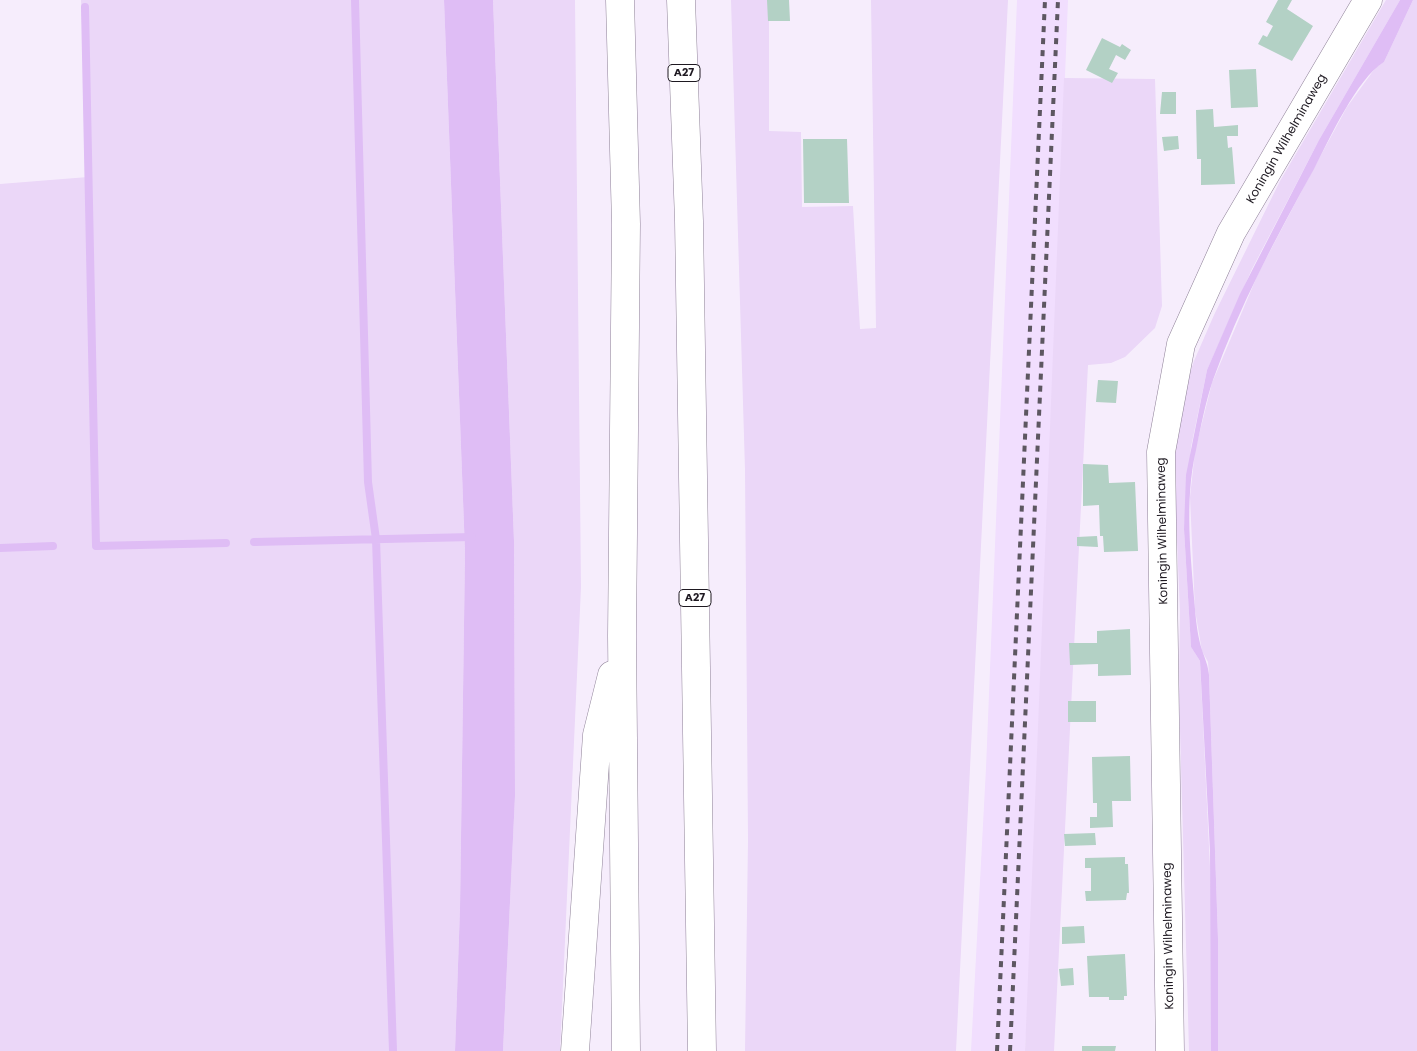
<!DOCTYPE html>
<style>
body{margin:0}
canvas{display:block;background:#f6edfc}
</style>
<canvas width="1417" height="1051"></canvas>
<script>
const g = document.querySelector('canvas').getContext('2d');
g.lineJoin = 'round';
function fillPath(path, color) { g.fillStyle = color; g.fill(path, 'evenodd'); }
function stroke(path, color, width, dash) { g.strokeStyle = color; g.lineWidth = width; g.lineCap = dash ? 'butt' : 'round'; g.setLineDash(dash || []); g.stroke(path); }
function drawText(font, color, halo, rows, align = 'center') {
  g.font = font + ' Poppins,sans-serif'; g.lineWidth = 4.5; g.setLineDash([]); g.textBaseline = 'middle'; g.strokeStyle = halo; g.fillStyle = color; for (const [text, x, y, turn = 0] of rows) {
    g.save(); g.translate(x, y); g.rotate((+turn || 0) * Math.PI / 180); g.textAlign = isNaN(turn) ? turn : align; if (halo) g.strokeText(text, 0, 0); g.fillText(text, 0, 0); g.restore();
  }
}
const built = new Path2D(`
 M1017 0H1068L1030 965 1025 1051H971L986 768Z`);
const green = new Path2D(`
 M81 0H444L465 552 460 908 455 1051H0V184L88 177Z
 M493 0H575L581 587 560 1051H503L515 796 514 541Z
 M731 0H769V131L801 132 802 207 853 206 860 329 876 328 871 0H1008L956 1051H745L748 840 745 470Z
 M1386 0H1400L1319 140 1252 269 1207 370 1191 447 1184 529 1191 647 1200 661 1211 888V1051H1189L1179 695 1180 611 1174 471V436L1179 405 1194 361 1214 315 1280 181Z
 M1413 0H1417V1051H1218V939L1209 675 1208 662 1202 651 1195 610 1190 497 1195 451 1212 383 1258 274 1308 179 1347 107 1376 67 1384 62Z
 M1064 78 1155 79 1162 306 1155 328 1125 357 1111 363 1088 365 1054 1051H1025Z`);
const water = new Path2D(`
 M444 0H493L514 541 515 796 503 1051H455L460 908 465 552Z
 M1400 0H1413L1384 62C1357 78 1329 140 1314 169 1276 237 1239 307 1213 380 1205 403 1201 427 1196 450 1184 501 1191 558 1195 609 1196 622 1198 638 1202 650 1205 659 1208 665 1209 675L1218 939V1051H1211L1210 851 1200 661 1191 647 1184 529 1186 475 1207 370 1240 294 1319 140Z`);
const stream = new Path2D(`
 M355 0 368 482 376 539 393 1051
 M85 7 96 546 226 543
 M254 542 472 537
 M0 548 53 546`);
const building = new Path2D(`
 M767 0H789L790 21H768Z
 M1278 0H1292L1287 9 1313 26 1292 61 1258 44 1263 35 1267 37 1273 26 1266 22Z
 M1102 38 1120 47 1122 44 1131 50 1125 60 1116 55 1109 69 1118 73 1112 83 1086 70Z
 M1256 69 1258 107 1231 108 1229 70Z
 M1162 92H1176V114H1160Z
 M1213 109 1214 127 1238 125V136H1227L1228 148 1232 147 1235 184 1201 185V159H1197L1196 110Z
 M1178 136 1179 149 1164 151 1162 137Z
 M803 139H847L849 203H804Z
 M1098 380 1118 381 1116 403 1096 402Z
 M1083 464 1108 465 1109 483 1135 482 1138 551 1104 552 1103 536H1100L1099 505 1083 506Z
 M1097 536 1098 547 1077 546V537Z
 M1130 629 1131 675 1098 676V664L1070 665 1069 643H1097V631Z
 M1068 701H1096V722H1068Z
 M1130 756 1131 801H1112L1113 827 1090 828V817H1097V803H1093L1092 757Z
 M1095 833 1096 845 1065 846 1064 834Z
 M1125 857V864H1128L1129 893H1127L1126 900 1086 901 1085 891H1091V868H1085V858Z
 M1084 926 1085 943 1062 944V927Z
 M1125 954 1127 996H1124V1000H1109V997H1089L1087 956Z
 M1073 968 1074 985 1061 986 1059 969Z
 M1082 1046H1116L1115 1051H1082Z`);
const major = new Path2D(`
 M1170 1051 1161 452 1181 344 1231 233 1368 0`);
const highway = new Path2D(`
 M620 0 626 224 622 636 626 1051
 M681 0 689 221 702 1051
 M575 1051 597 735 612 675`);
const rail = new Path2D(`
 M997 1051 1045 0
 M1010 1051 1058 0`);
const shields = [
 [684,73,32],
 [695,598,32]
];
const shieldNames = [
 ["A27",684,73],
 ["A27",695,598]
];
const streetNames = [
 ["Koningin Wilhelminaweg",1287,139,-60],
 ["Koningin Wilhelminaweg",1163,531,-91],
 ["Koningin Wilhelminaweg",1169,936,-91]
];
fillPath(built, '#f1defe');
fillPath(green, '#ebd7f8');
fillPath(water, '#dfbdf5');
stroke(stream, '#dfbdf5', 8);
fillPath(building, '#b3d1c5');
stroke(major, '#8f8298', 29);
stroke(highway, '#8f8298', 29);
stroke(major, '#fff', 28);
stroke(highway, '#fff', 28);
stroke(rail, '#5d5761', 4, [6, 6]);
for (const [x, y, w] of shields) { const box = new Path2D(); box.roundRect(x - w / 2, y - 8.5, w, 17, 4); g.fillStyle = '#fff'; g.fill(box); stroke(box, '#1e1921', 1); }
drawText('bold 11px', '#1e1921', null, shieldNames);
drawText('12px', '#1e1921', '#fff', streetNames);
</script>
